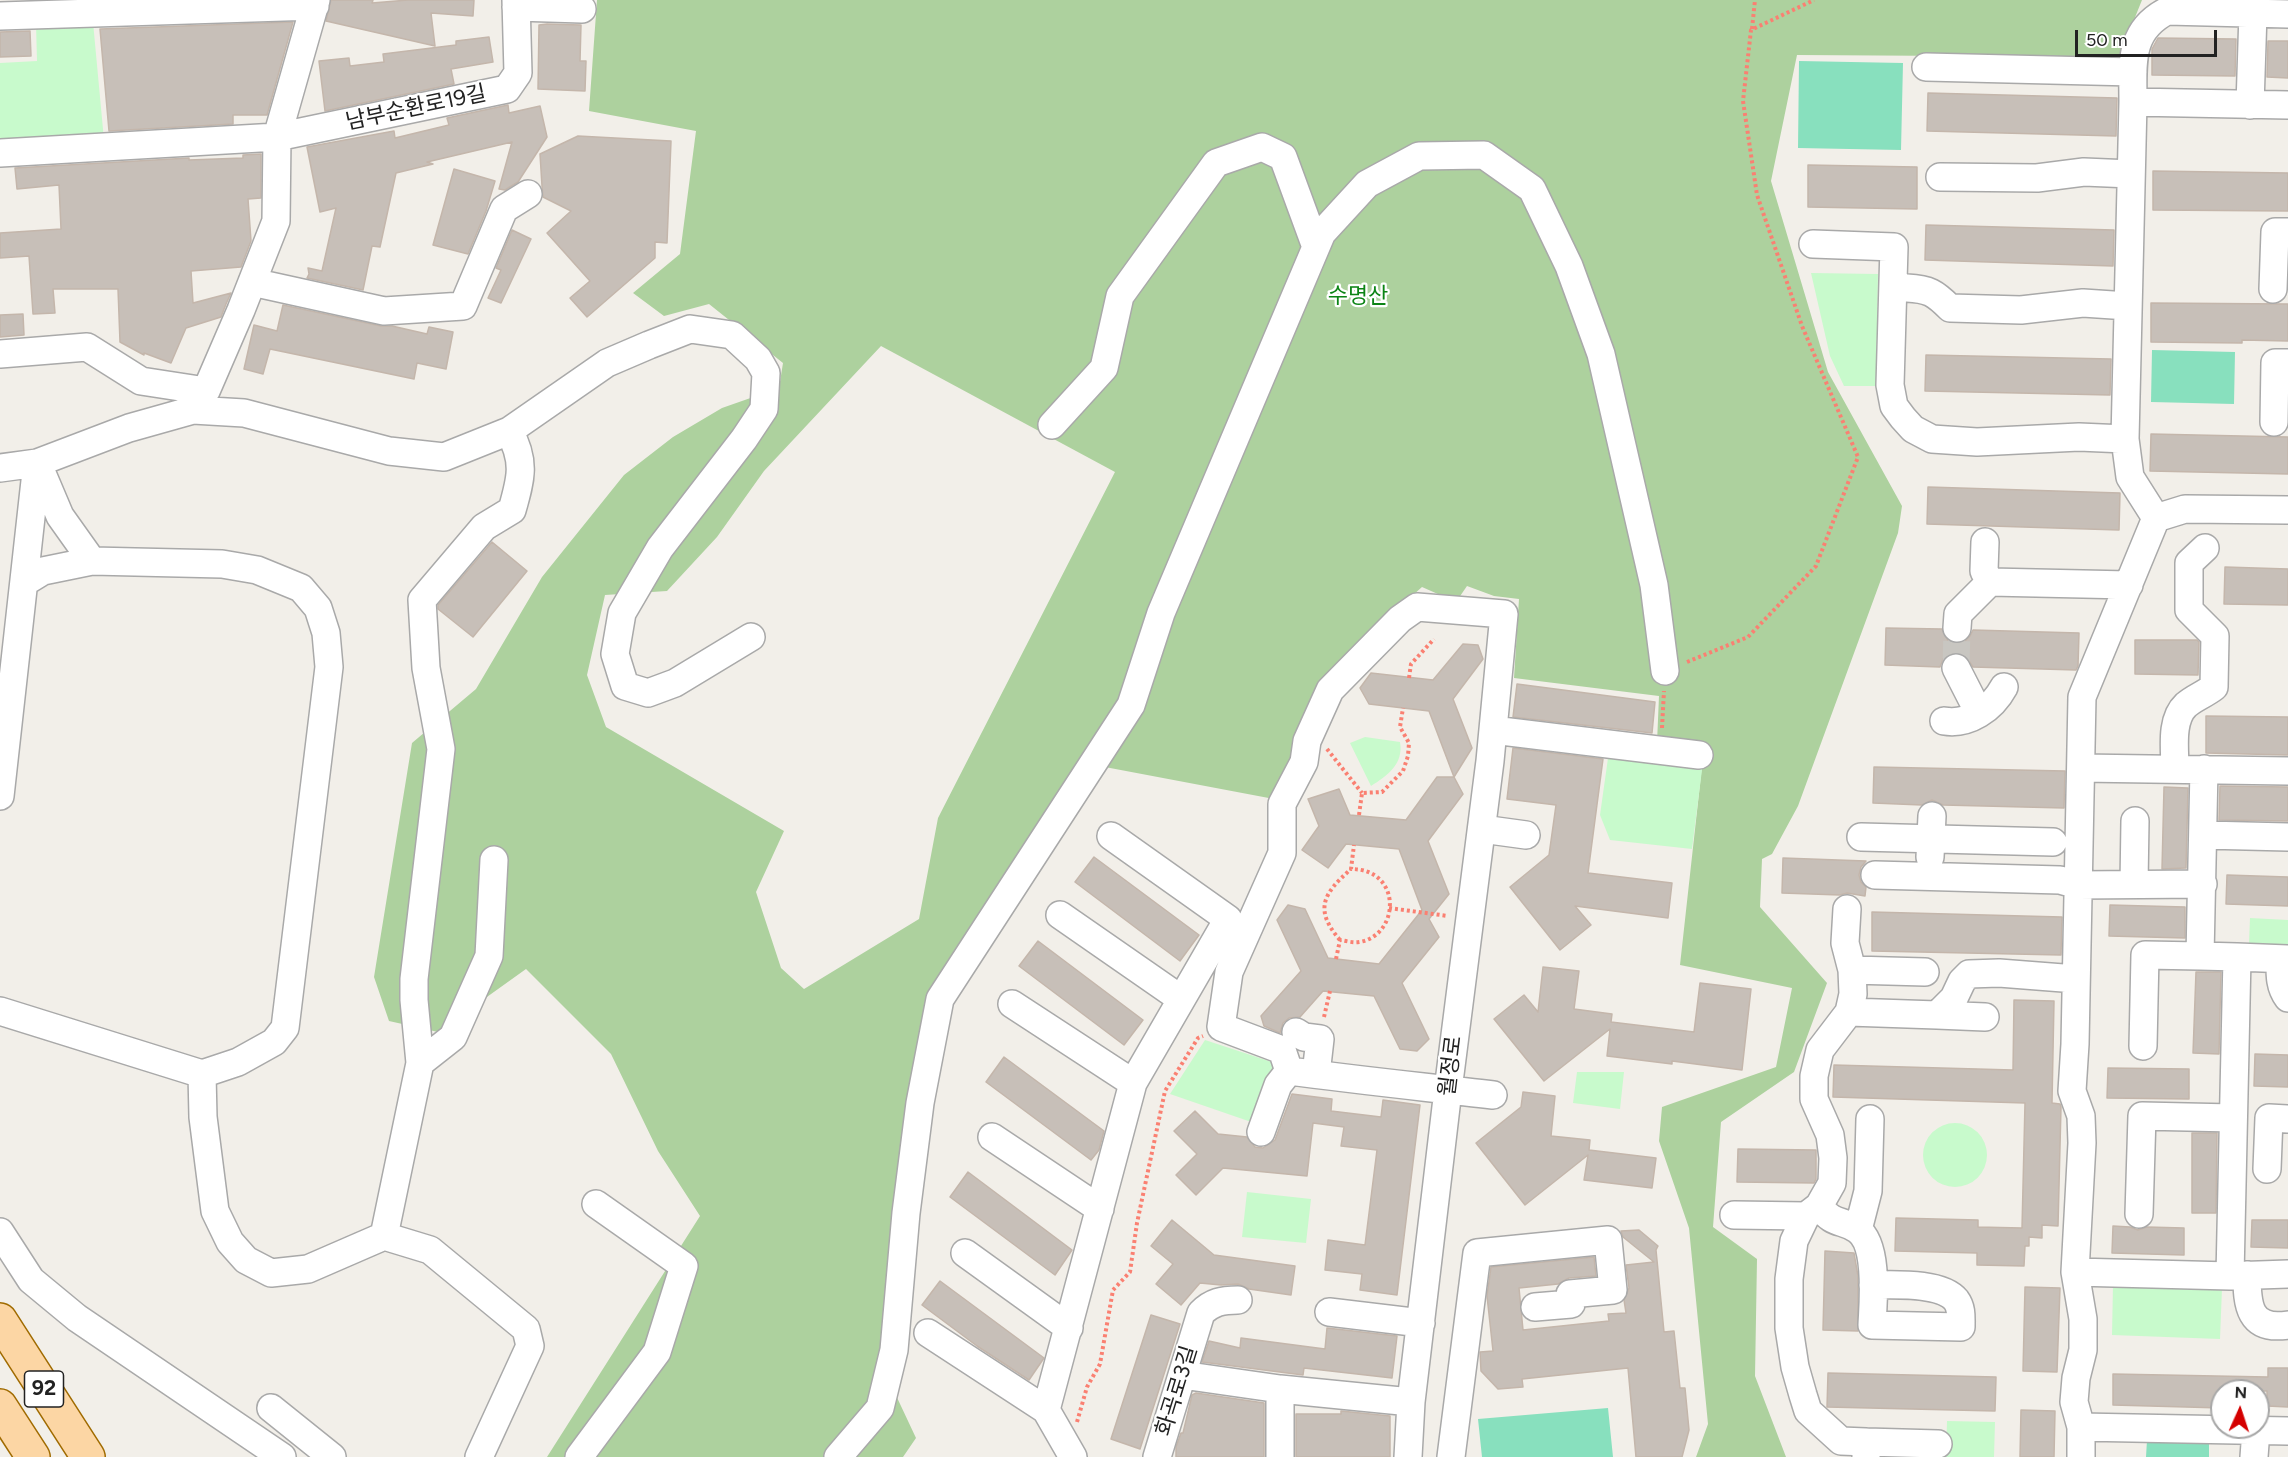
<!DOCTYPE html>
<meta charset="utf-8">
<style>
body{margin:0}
#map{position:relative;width:2288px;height:1457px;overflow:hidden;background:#f2efe9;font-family:Figtree,sans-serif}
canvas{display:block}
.north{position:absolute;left:2210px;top:1379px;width:60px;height:60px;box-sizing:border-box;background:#fff;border:2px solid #a7a7a7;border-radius:50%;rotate:3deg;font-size:16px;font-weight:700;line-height:24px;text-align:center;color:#222}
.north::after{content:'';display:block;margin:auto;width:21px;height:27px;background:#d40000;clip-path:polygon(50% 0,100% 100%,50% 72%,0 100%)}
.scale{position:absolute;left:2075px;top:30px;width:142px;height:27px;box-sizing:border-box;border:3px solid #222;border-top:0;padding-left:8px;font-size:18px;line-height:21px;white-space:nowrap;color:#222;-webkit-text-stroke:4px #fff;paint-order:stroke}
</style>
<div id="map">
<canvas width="2288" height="1457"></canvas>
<div class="north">N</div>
<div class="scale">50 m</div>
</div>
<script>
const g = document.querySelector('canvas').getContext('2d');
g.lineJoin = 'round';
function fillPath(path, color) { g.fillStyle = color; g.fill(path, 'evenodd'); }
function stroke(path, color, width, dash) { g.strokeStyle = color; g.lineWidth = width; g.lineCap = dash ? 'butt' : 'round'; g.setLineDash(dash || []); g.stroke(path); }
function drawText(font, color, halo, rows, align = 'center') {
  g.font = font + ' Figtree,"Noto Sans KR",sans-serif'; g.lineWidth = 4.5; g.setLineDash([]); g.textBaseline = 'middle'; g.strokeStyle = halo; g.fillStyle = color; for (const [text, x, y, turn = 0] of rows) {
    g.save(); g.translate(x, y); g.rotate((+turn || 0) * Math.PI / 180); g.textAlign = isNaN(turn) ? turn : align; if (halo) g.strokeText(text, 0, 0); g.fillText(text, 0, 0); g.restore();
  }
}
const forest = new Path2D(`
 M597 0H2142L2119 57 1797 55 1771 181 1828 372 1902 506 1898 533 1798 806 1772 854 1762 859 1760 907 1827 983 1794 1072 1721 1122 1713 1227 1757 1259 1755 1376 1786 1457H1696L1708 1424 1689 1228 1659 1141 1662 1107 1776 1067 1792 988 1680 965 1704 748 1657 743 1659 696 1514 678 1519 599 1494 596 1467 586 1456 602 1422 587 1384 621 1274 799 1089 764 946 993 896 1177 885 1372 916 1438 903 1457H547L700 1216 658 1151 611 1054 526 969 438 1032 389 1021 374 977 412 743 476 689 542 577 624 475 673 437 722 408 779 388 783 363 709 304 664 316 633 293 680 254 696 131 589 111ZM881 346 1115 472 938 818 919 919 804 989 781 968 756 892 784 831 606 727 587 675 605 595 667 591 717 537 764 471Z`);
const park = new Path2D(`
 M93 22 104 140 0 145V63L37 61 36 24Z
 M1811 273 1878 274 1876 386H1844L1830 356Z
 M1365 737 1400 742C1404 764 1387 776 1371 786L1350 743Z
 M1609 751 1703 762 1692 849 1610 840 1600 815Z
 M2250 918 2288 920V946L2249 944Z
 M1205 1040 1278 1064 1257 1124 1170 1094Z
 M1577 1072H1624L1620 1109 1573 1103Z
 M1923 1155a32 32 0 1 1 64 0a32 32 0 1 1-64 0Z
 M1247 1192 1311 1199 1306 1243 1242 1237Z
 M2113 1284 2222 1288 2220 1339 2112 1335Z
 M1947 1421 1995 1422 1994 1457H1946Z`);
const pitch = new Path2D(`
 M1799 61 1903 63 1901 150 1798 148Z
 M2152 350 2235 352 2234 404 2151 402Z
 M1608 1408 1613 1457H1482L1478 1419Z
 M2147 1440 2209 1441V1457H2146Z`);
const building = new Path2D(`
 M331 0H373L372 3 408 0H474L473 16 431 13 435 46 326 21Z
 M293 22 267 115H233V124L109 131 100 29Z
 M547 24 581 25 580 61H586L585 91 538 89 539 25Z
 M30 31 31 56 0 57V32Z
 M489 37 493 62 451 69 454 84 325 111 319 61 349 58 350 66 384 62 383 54 456 45V41Z
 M2158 38 2236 39 2235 76 2152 75V49Z
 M2268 41H2288V78L2267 77Z
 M1928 93 2117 98 2116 136 1927 131Z
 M508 105 509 113 540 106 547 137 518 182 505 190 499 189 512 142 427 162 433 164 396 173 380 247 372 246 363 290 307 278 309 274 308 268 322 271 336 208 320 212 307 147 394 131 395 138 449 125 447 118Z
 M578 136 671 141 667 243 655 242V258L587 317 570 298 590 281 547 233 571 211 543 197 542 186 540 154Z
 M261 154V198L248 199 251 241 241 267 191 271 193 303 231 293 226 304 221 317 186 328 171 363 144 353V355L120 342 118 289H53L55 313 33 314 29 256 0 258V233L61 229 59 185 17 189 15 168 189 158V160L243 158V155Z
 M1808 165 1917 167V209L1808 207Z
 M454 169 495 181 486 211 468 254 433 245Z
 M2153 171 2288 173V211L2153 210Z
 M1926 225 2114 230 2113 266 1925 260Z
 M512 230 531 239 501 303 488 298 501 270 496 268Z
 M2151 303 2288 304V341L2242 340V343L2151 342Z
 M283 305 381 326H392L427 334 429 327 453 332 446 369 417 363 414 379 270 349 263 374 244 369 254 325 277 331Z
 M23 314 24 335 0 337V315Z
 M1926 355 2111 359 2110 395 1925 391Z
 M2151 434 2288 437V474L2150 471Z
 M1928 487 2120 493 2119 530 1927 524Z
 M492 542 527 571 473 637 438 609V605Z
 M2225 567 2288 569V605L2224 604Z
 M1886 628 1942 629 1948 641 1956 644 1964 642 1970 636 1973 630 2079 633 2078 666 2076 670 1973 667 1965 655 1956 652 1948 654 1943 659 1940 667 1885 665Z
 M2135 640H2197L2199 642 2198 675 2135 674Z
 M1463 644 1478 645 1483 659 1453 699 1472 748 1454 777 1463 794 1428 841 1449 894 1429 919 1439 937 1402 983 1429 1039 1417 1051 1400 1049 1374 996 1323 991 1300 1017 1289 1018 1283 1023 1280 1033 1264 1026 1261 1016 1301 971 1277 920 1288 905 1305 909 1328 958 1379 964 1422 910 1399 849 1346 844 1328 868 1302 850 1319 826 1308 799 1339 789 1350 815 1406 820 1437 777H1454L1429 711 1369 704 1360 688 1371 673 1433 680Z
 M1517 684 1655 702 1652 733 1513 717Z
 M2206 716 2288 717V755L2206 753Z
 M1513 748 1603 759 1588 873 1672 883 1668 918 1575 906 1591 925 1560 950 1510 887 1549 855 1556 805 1507 799Z
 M1874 767 2065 771 2064 808 1943 805 1932 800 1922 805 1873 803Z
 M2220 786 2288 787V821L2219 820Z
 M2164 787 2188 788 2186 868 2162 869Z
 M1094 857 1199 935 1180 961 1075 882Z
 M1783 858 1866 861 1861 867 1859 875 1861 882 1866 887 1865 896 1847 893 1840 895 1782 893Z
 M2227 875 2288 877V906L2226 904Z
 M2110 905 2185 907V938L2109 936Z
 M1872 912 2062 917 2061 955 1872 951Z
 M1038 941 1143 1020 1124 1045 1019 966Z
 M1543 967 1579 971 1574 1009 1612 1014 1611 1022 1694 1032 1700 983 1751 989 1742 1070 1672 1061V1064L1607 1056 1610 1029 1544 1081 1494 1019 1524 995 1538 1012Z
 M2196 972H2221L2219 1054 2193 1053Z
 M2014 1000 2054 1001 2052 1103 2060 1104 2061 1107 2058 1226 2042 1225V1238L2029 1237V1246H2025L2024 1266 1977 1265V1253L1895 1251 1896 1218 1978 1220V1227L2022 1228 2025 1103 1833 1097 1834 1065 2013 1070Z
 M2255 1054 2288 1055V1087L2254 1086Z
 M1004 1057 1104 1131 1099 1150 1091 1160 986 1082Z
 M2108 1068 2189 1069V1099L2107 1098Z
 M1523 1092 1555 1096 1551 1136 1590 1140 1589 1150 1656 1158 1652 1188 1584 1180 1588 1155 1525 1205 1476 1143 1521 1107Z
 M1292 1094 1332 1099 1331 1111 1381 1117 1383 1100 1420 1105 1397 1295 1360 1290 1362 1274 1325 1270 1328 1240 1365 1245 1377 1150 1341 1146 1344 1127 1313 1123 1307 1176 1223 1168 1196 1195 1176 1175 1197 1154 1174 1131 1195 1111 1218 1134 1247 1137 1255 1147 1263 1148 1275 1140Z
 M2192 1133H2217L2216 1213H2192Z
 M1738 1149 1816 1150V1179L1814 1183 1737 1182Z
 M968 1172 1072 1250 1055 1275 950 1197Z
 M1172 1220 1214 1255 1295 1266 1291 1295 1249 1289 1238 1284 1221 1285 1200 1283 1181 1305 1156 1284 1173 1264 1151 1246Z
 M2252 1220H2288V1248L2251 1247Z
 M2113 1226 2130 1227 2138 1230 2147 1227 2184 1228V1255L2112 1253Z
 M1639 1230 1658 1246 1656 1250 1664 1332 1674 1331 1680 1388H1685L1689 1430 1682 1457H1636L1628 1368 1522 1379 1523 1387 1498 1389 1481 1371 1480 1352 1493 1351 1487 1296 1491 1267 1594 1257 1596 1276 1569 1278 1558 1284 1519 1288 1523 1330 1609 1321 1608 1314 1626 1313 1624 1300 1629 1288 1626 1265 1654 1262 1623 1237 1621 1231Z
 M1825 1251 1854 1253 1858 1276V1331L1823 1330Z
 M940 1281 1044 1358 1029 1380 977 1346 922 1305Z
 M2025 1287 2060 1288 2057 1372 2023 1371Z
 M1151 1315 1180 1324 1140 1449 1111 1439Z
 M1327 1328 1397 1336 1392 1378 1304 1368 1303 1375 1202 1362 1209 1341 1240 1348 1241 1338 1325 1349Z
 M2268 1368H2288V1407L2267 1406V1391H2222V1408L2113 1405V1374L2268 1377Z
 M1828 1373 1996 1377 1995 1411 1827 1407Z
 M1196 1393 1264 1403V1457H1176V1447L1181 1433H1183L1192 1395Z
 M2021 1410 2055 1411 2054 1457H2020Z
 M1341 1411 1390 1416V1457H1296V1414H1341Z`);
const minorTunnel = new Path2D(`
 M1956 668 1957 628`);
const path = new Path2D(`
 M1752 29 1755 0
 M1687 662 1748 637 1816 566 1858 457 1802 326 1757 195 1743 101 1751 30 1814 0
 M1409 678 1411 664 1434 639
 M1662 728 1664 691
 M1327 749 1362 793
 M1359 815 1362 793 1382 792 1403 771 1408 756 1409 743 1400 727 1403 708
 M1389 908 1448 916
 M1340 940C1313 909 1324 893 1351 869
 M1336 959 1340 940C1346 941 1353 943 1359 942 1400 936 1403 869 1351 869L1354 845
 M1324 1017 1330 991
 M1077 1422 1087 1387 1100 1364 1113 1290 1130 1272 1137 1223 1165 1091 1198 1038 1203 1036`);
const minor = new Path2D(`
 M516 7 582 9
 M0 16 315 6
 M1926 67 2133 72
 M2133 102C2133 64 2128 31 2167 11L2288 14
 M2250 105 2253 13
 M0 153 277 137 507 89 518 73 516 0
 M1940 177 2037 178 2084 172 2131 174
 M1813 244 1894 247 1890 385 1894 406 1903 418 1913 429 1932 439 1977 442 2079 437 2125 439
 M252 282 384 311 463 306 504 209 528 194
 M1907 288C1929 289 1935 293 1950 308L2021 310 2083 303 2128 306
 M2273 289 2275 232H2288
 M0 354 87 347 141 381 206 391 241 310 276 221 277 137 316 0
 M2274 422 2275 363H2288
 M1052 425 1104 368 1120 296 1216 163 1262 147 1283 157 1316 247
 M38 464 60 516 92 561
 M0 468 37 463 129 428 193 410 244 413 389 451 444 457 509 431 607 363 649 345 690 329 732 335 758 359 766 373 764 409 744 439 660 548 622 613 615 654 625 686 648 693 675 683 751 637
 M2156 518 2185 509 2288 510
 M1985 542 1984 571 1990 582
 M1957 628 1958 614 1990 582 2129 585
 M1956 668 1979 713
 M1944 721C1969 725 1992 709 2004 687
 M1493 730 1699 755
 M2081 768 2288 771
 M2175 769C2175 750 2170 720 2186 705 2194 698 2205 694 2214 687L2215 636 2189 610V563L2205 548
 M2204 769 2200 956 2237 957 2230 1276
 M0 796 37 463
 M1482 829 1526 835
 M2204 835 2288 837
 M1861 837 2053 842
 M1930 857 1932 816
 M1875 875 2060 880 2078 885 2203 884
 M2134 884 2135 821
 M1847 909 1845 943 1852 970 1853 994 1849 1012 1820 1050 1814 1076V1099L1830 1135 1833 1158 1832 1183 1819 1206 1806 1216 1794 1241 1789 1279V1328L1795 1367 1803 1395 1808 1411 1841 1441 1866 1442V1457
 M1060 915 1181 999
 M2237 957 2288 959
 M2280 959C2280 973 2279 986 2288 998
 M1852 970 1925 972
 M1012 1004 1133 1083
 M0 1011 202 1074 238 1062 274 1042 285 1028 329 667 326 633 318 608 301 588 257 570 222 564 92 561 43 571 25 582
 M1849 1012 1937 1015 1954 998 1962 981 1969 974 1999 973 2076 979
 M1937 1015 1985 1017
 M1296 1032 1304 1037 1320 1039 1316 1074
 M2143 1046 2145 955 2200 956
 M420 1063 453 1037 489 956 494 860
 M202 1074 203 1117 215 1211 230 1242 246 1260 271 1273 308 1269 384 1236 430 1250 526 1329 530 1346 479 1457
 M1261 1132 1278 1085 1289 1071
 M992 1137 1100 1209
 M2267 1169 2269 1118 2288 1119
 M1819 1206C1835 1227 1841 1218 1858 1230 1879 1246 1873 1302 1872 1325L1961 1327C1961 1317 1962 1308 1956 1300 1941 1282 1895 1285 1873 1285
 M2139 1214 2142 1116 2233 1118
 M1734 1215 1806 1216
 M1858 1230 1868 1191 1870 1119
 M0 1232 31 1280 77 1318 282 1457
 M384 1236 420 1063 414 1000V979L441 749 426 668 422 600 484 527 512 510C521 479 526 461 509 431
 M965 1253 1069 1328
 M2075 1272 2230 1276 2288 1274
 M2247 1275C2247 1305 2249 1331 2288 1325
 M1329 1312 1421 1323
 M928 1333 1046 1410
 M1182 1375 1280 1389 1411 1402
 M1280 1389V1457
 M271 1408 332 1457
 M2081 1427 2288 1431
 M1866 1442 1938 1444
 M579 1457 657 1352 684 1266 596 1204
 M838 1457 880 1408 894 1350 906 1213 920 1103 940 999 1131 705 1161 613 1322 233 1367 184 1419 156 1484 155 1532 189 1569 266 1601 354 1654 585 1665 671
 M1073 1457 1046 1410 1133 1083 1228 919 1111 836
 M1157 1457 1201 1313C1212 1302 1222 1300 1238 1300
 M1408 1457 1411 1402 1448 1090 1490 761 1504 614 1417 607 1400 619 1330 690 1307 741 1304 762 1282 804V853L1229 972 1221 1027 1282 1050 1289 1071C1357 1080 1425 1087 1493 1095
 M1451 1457 1477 1253 1608 1240 1613 1290 1570 1294 1571 1304 1535 1307
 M2081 1457V1427L2074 1402 2076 1378 2083 1350V1319L2075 1272 2082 1143 2081 1116 2072 1091 2075 1044 2082 697 2156 518 2130 477 2125 439 2133 102 2288 105
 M2254 1457 2256 1430`);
const major = new Path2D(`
 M0 1320 88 1457
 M0 1406 33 1457`);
const shields = [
 [44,1389,39]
];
const shieldNames = [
 ["92",44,1389]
];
const streetNames = [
 ["남부순환로19길",416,108,-12],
 ["월정로",1451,1066,-83],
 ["화곡로3길",1177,1391,-73]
];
const parkNames = [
 ["수명산",1358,297]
];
fillPath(forest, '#add19e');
fillPath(park, '#c8facc');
fillPath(pitch, '#88e0be');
fillPath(building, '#c7bfb8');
stroke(building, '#c4b6ab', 1.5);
stroke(minorTunnel, '#c8c6c1', 27, [27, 14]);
stroke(minor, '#a9a9a9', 30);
stroke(major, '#a06b00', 36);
stroke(path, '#fa8072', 4, [3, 3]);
stroke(minor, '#fff', 27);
stroke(major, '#fcd6a4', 33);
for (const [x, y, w] of shields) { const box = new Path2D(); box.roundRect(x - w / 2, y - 18, w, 36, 4.5); g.fillStyle = '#fff'; g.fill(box); stroke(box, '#222', 1.5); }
drawText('bold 21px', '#222', null, shieldNames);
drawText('22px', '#222', '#fff', streetNames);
drawText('22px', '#0c8416', '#fff', parkNames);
</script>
